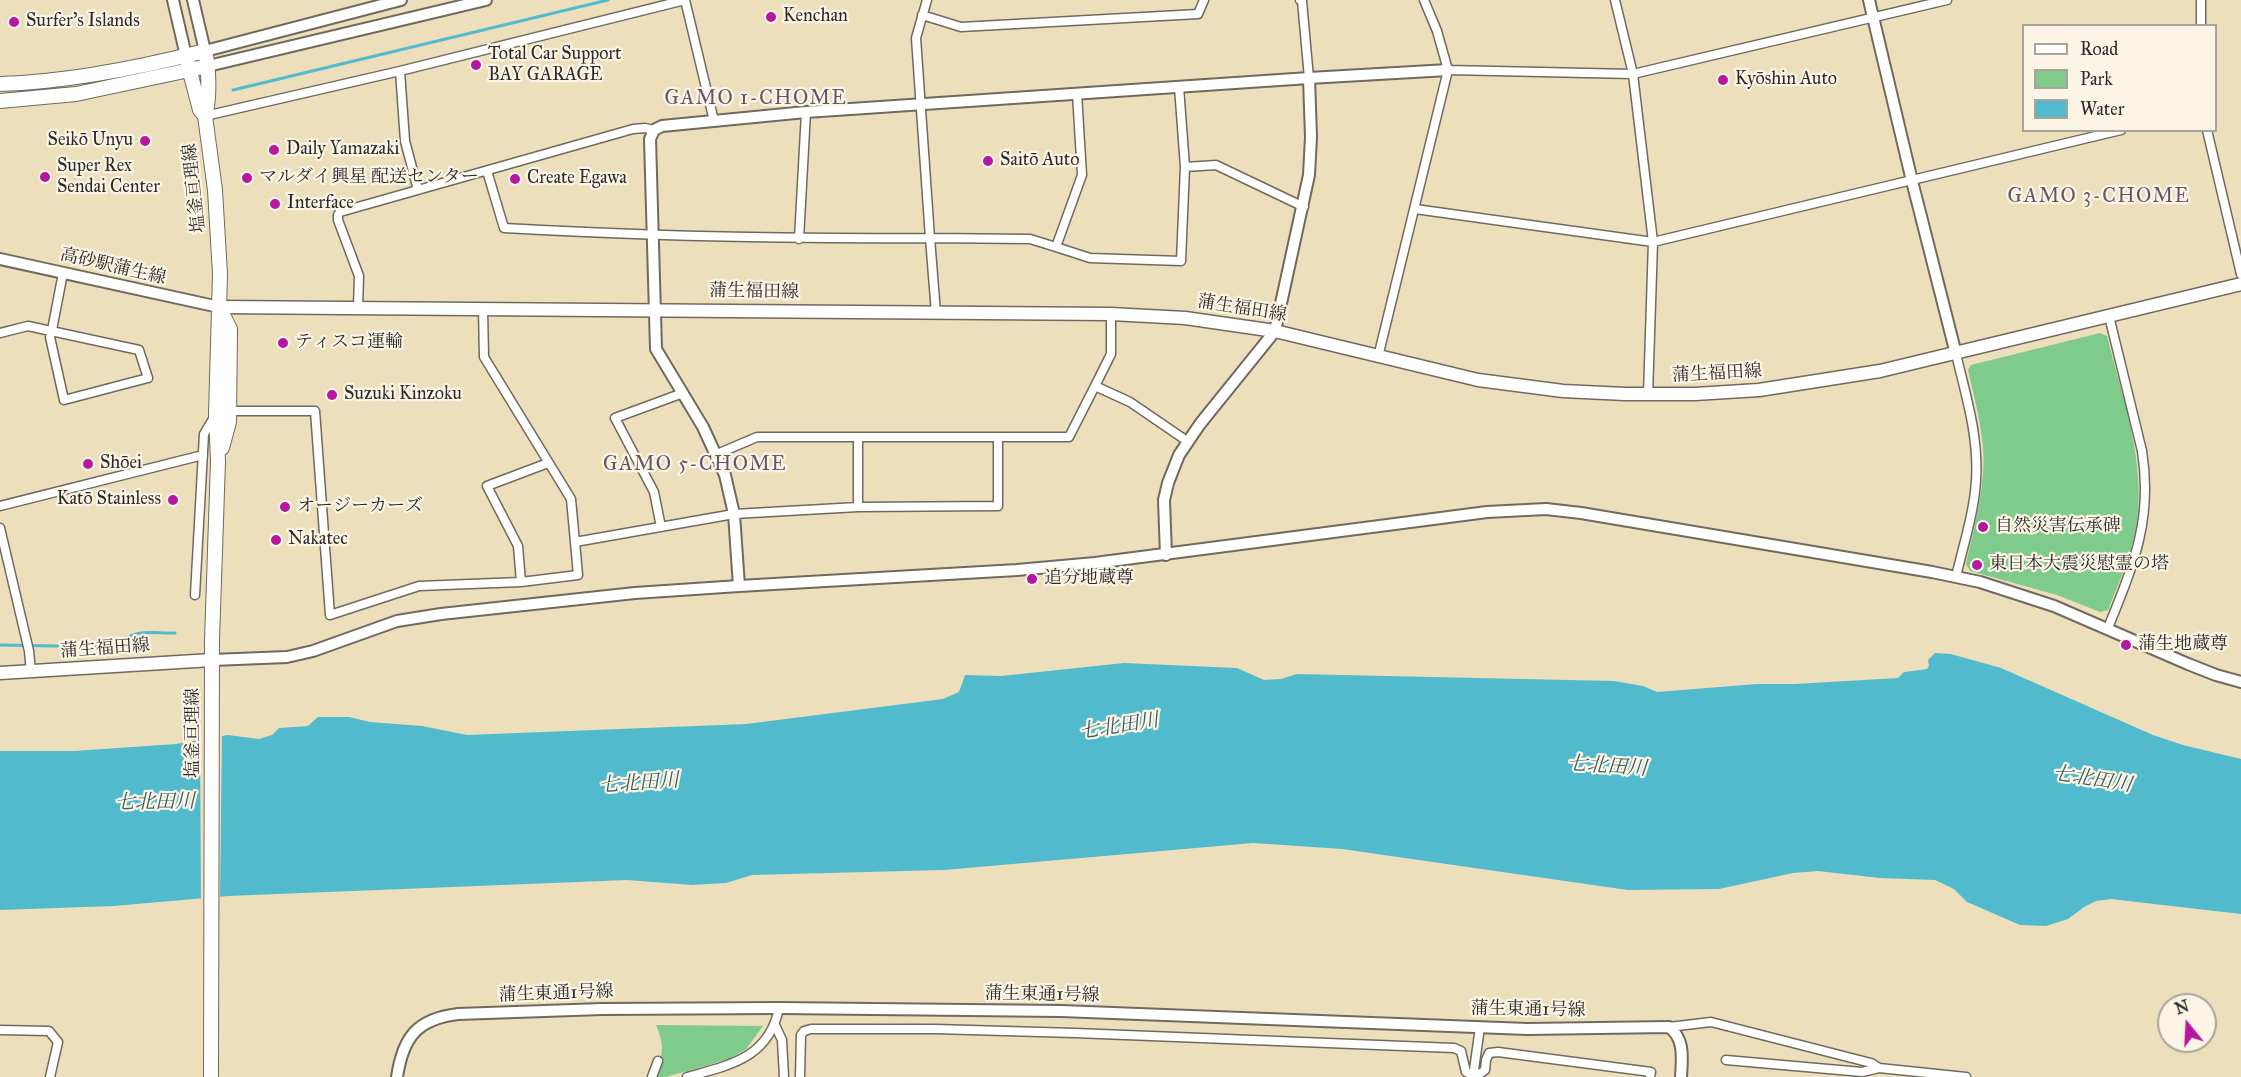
<!DOCTYPE html>
<meta charset="utf-8">
<style>
body{margin:0}
#map{position:relative;width:2241px;height:1077px;overflow:hidden;background:#eddfbc;font-family:"IM FELL Great Primer",serif}
canvas{display:block}
.legend{position:absolute;left:2022px;top:24px;width:195px;height:108px;box-sizing:border-box;background:#fcf5e5;border:2px solid #a8a49b;margin:0;padding:8px 10px;list-style:none;font-size:18px;color:#2b2b2b}
.legend li{display:flex;align-items:center;gap:12px;height:30px}
.legend b{width:30px;border:2px solid #a8a49b}
.north{position:absolute;left:2157px;top:993px;width:60px;height:60px;box-sizing:border-box;background:#fcf5e5;border:2px solid #a8a49b;border-radius:50%;rotate:342deg;font-size:16px;font-weight:700;line-height:24px;text-align:center;color:#2b2b2b}
.north::after{content:'';display:block;margin:auto;width:21px;height:27px;background:#b5179e;clip-path:polygon(50% 0,100% 100%,50% 72%,0 100%)}
</style>
<div id="map">
<canvas width="2241" height="1077"></canvas>
<ul class="legend">
<li><b style="height:8px;background:#fff"></b>Road</li>
<li><b style="height:16px;background:#7ecb8b"></b>Park</li>
<li><b style="height:16px;background:#51bbcd"></b>Water</li>
</ul>
<div class="north">N</div>
</div>
<script>
const g = document.querySelector('canvas').getContext('2d');
g.lineJoin = 'round';
function fillPath(path, color) { g.fillStyle = color; g.fill(path, 'evenodd'); }
function stroke(path, color, width, dash) { g.strokeStyle = color; g.lineWidth = width; g.lineCap = dash ? 'butt' : 'round'; g.setLineDash(dash || []); g.stroke(path); }
function drawText(font, color, halo, rows, align = 'center') {
  g.font = font + ' "IM FELL Great Primer","Noto Serif JP",serif'; g.lineWidth = 4.5; g.setLineDash([]); g.textBaseline = 'middle'; g.strokeStyle = halo; g.fillStyle = color; for (const [text, x, y, turn = 0] of rows) {
    g.save(); g.translate(x, y); g.rotate((+turn || 0) * Math.PI / 180); g.textAlign = isNaN(turn) ? turn : align; if (halo) g.strokeText(text, 0, 0); g.fillText(text, 0, 0); g.restore();
  }
}
const green = new Path2D(`
 M2100 333 2107 336C2122 397 2147 463 2136 527 2131 556 2119 582 2108 610L2100 612 2057 595 1970 571 1966 564C1974 527 1986 486 1983 448 1981 422 1974 396 1968 370L1971 365Z
 M656 1025 763 1026 746 1049 729 1059 666 1077H655C662 1053 666 1049 656 1025Z`);
const water = new Path2D(`
 M1935 653 1951 654 2001 668 2153 735 2183 745 2241 759V914L2111 899 2096 901 2084 907 2068 919 2046 926 2020 925 1967 902 1954 889 1935 880 1880 878 1818 871 1793 873 1719 889 1628 890 1342 849 1253 843 944 870 752 875 726 883 692 885 627 880 228 896 114 906 0 910V751H74L176 744 228 735 259 739 272 735 279 728 308 726 318 717H349L370 722 422 726 467 735 746 724 943 699 959 692 965 675 1001 676 1124 663 1237 668 1264 680 1281 679 1297 674 1614 681 1643 686 1657 692 1757 684H1795L1898 678 1904 672 1927 669 1929 666 1928 660Z`);
const pier = new Path2D(`
 M222 733 220 900 201 901 200 737Z`);
const stream = new Path2D(`
 M233 90 608 0
 M0 645 113 647C136 628 147 633 175 633`);
const minor = new Path2D(`
 M685 0 714 121
 M1300 0 1302 1 1309 78
 M1615 0 1633 74 1653 242 1648 395
 M2201 0V26
 M922 15 961 27 1198 14 1204 0
 M1448 70 1633 74 1947 0
 M400 71 405 141 418 190
 M1077 94 1082 175 1056 247 1090 258 1181 261 1185 167 1179 87
 M205 116 400 71 685 0
 M2207 130 2241 274
 M1185 167 1216 165 1304 207
 M487 171 504 228C646 236 788 239 930 238L916 38 927 0
 M1415 209 1653 242 2121 130
 M799 239 806 112
 M358 307 359 276 338 220V215L340 212 633 129 645 128 654 130
 M483 309 484 357 571 499 575 542
 M936 313 930 238 1030 239 1056 247
 M0 333 28 326 139 350 148 378 64 400 50 337 52 330 63 273
 M1956 354C1966 396 1979 437 1976 481 1974 513 1963 546 1956 577
 M1378 357 1448 70 1437 31 1424 0
 M1095 386 1111 354V314
 M229 411H315L330 615 419 586 521 582 578 575 575 542 734 514 858 507 998 506V438
 M858 437V507
 M717 454 757 437H1069L1095 386 1130 402 1187 441
 M0 506 203 455
 M661 527 654 492 615 418 683 393
 M0 528 29 651 31 672
 M521 582 518 546 487 486 548 463
 M195 595 204 434 216 414
 M2108 628C2133 566 2153 520 2142 451L2109 316
 M775 1025 782 1040 784 1077
 M1669 1027 1711 1022 1871 1063 1879 1068
 M0 1030 49 1031 58 1042 50 1077
 M1726 1060 1862 1072 1879 1068 1966 1077
 M652 1077 658 1061
 M687 1077C730 1065 769 1058 779 1008
 M800 1077 801 1035 804 1031 811 1029H935L1075 1033 1454 1048 1461 1051 1466 1072C1474 1076 1478 1076 1485 1070L1486 1060 1489 1053 1498 1052 1651 1072 1650 1077
 M1473 1077 1480 1027`);
const tertiary = new Path2D(`
 M173 0 186 56
 M193 0 205 51 401 0
 M1869 0 1912 181 1956 354
 M208 66 486 0
 M1309 78 1448 70
 M0 259 219 307
 M739 586 734 514 725 475 703 427 656 349 650 139 654 130 662 126 806 112 1309 78 1311 137 1309 175 1275 331 1200 424 1179 455 1168 483 1164 500 1166 555
 M212 660 287 657 313 651 397 621 441 614 635 593 739 586 1017 570 1095 563 1487 512 1546 509 1581 513 1932 572 1980 582 2054 606 2188 664 2216 675 2241 682
 M397 1077C403 1037 417 1019 458 1014L602 1009 779 1008 1061 1011 1527 1029 1669 1027C1685 1039 1682 1058 1681 1077`);
const secondary = new Path2D(`
 M219 307 1111 314 1185 318 1275 331 1478 380 1563 391 1625 394H1695L1759 390 1880 371 2241 284
 M0 673 212 660`);
const primary = new Path2D(`
 M188 64 200 110 205 116
 M0 84C69 82 138 68 205 51 209 69 210 98 205 116L215 190 220 274 216 414 218 461 212 640 211 1077
 M0 101 76 94 208 66
 M220 309 230 329 229 422 222 448`);
const markers = [
 [771,17,6,"#b5179e"],
 [14,22,6,"#b5179e"],
 [476,65,6,"#b5179e"],
 [1723,80,6,"#b5179e"],
 [145,141,6,"#b5179e"],
 [274,150,6,"#b5179e"],
 [988,161,6,"#b5179e"],
 [45,177,6,"#b5179e"],
 [247,178,6,"#b5179e"],
 [515,179,6,"#b5179e"],
 [275,204,6,"#b5179e"],
 [283,343,6,"#b5179e"],
 [332,395,6,"#b5179e"],
 [88,464,6,"#b5179e"],
 [173,500,6,"#b5179e"],
 [285,507,6,"#b5179e"],
 [1983,527,6,"#b5179e"],
 [276,540,6,"#b5179e"],
 [1977,565,6,"#b5179e"],
 [1032,579,6,"#b5179e"],
 [2126,645,6,"#b5179e"]
];
const poiNames = [
 ["Kenchan",783,17],
 ["Surfer's Islands",26,22],
 ["Total Car Support",488,55],
 ["BAY GARAGE",488,76],
 ["Kyōshin Auto",1735,80],
 ["Seikō Unyu",133,141,"right"],
 ["Daily Yamazaki",286,150],
 ["Saitō Auto",1000,161],
 ["Super Rex",57,167],
 ["Sendai Center",57,188],
 ["マルダイ興星 配送センター",259,178],
 ["Create Egawa",527,179],
 ["Interface",287,204],
 ["ティスコ運輸",295,343],
 ["Suzuki Kinzoku",344,395],
 ["Shōei",100,464],
 ["Katō Stainless",161,500,"right"],
 ["オージーカーズ",297,507],
 ["自然災害伝承碑",1995,527],
 ["Nakatec",288,540],
 ["東日本大震災慰霊の塔",1989,565],
 ["追分地蔵尊",1044,579],
 ["蒲生地蔵尊",2138,645]
];
const streetNames = [
 ["塩釜亘理線",195,188,-96],
 ["高砂駅蒲生線",113,267,13],
 ["蒲生福田線",754,292,1],
 ["蒲生福田線",1242,309,9],
 ["蒲生福田線",1717,374,-3],
 ["蒲生福田線",105,649,-4],
 ["塩釜亘理線",194,733,-90],
 ["蒲生東通1号線",556,994,-2],
 ["蒲生東通1号線",1042,995,1],
 ["蒲生東通1号線",1528,1010,1]
];
const neighbourhoodNames = [
 ["GAMO 1-CHOME",756,99],
 ["GAMO 3-CHOME",2099,197],
 ["GAMO 5-CHOME",695,465]
];
const waterNames = [
 ["七北田川",1119,727,-9],
 ["七北田川",1607,767,4],
 ["七北田川",2092,780,9],
 ["七北田川",639,784,-4],
 ["七北田川",155,803,-1]
];
fillPath(green, '#7ecb8b');
fillPath(water, '#51bbcd');
fillPath(pier, '#eddfbc');
stroke(stream, '#51bbcd', 3);
stroke(minor, '#6f6a5e', 11);
stroke(tertiary, '#6f6a5e', 14);
stroke(secondary, '#6f6a5e', 15);
stroke(primary, '#6f6a5e', 16);
stroke(minor, '#fff', 8);
stroke(tertiary, '#fff', 10);
stroke(secondary, '#fff', 12);
stroke(primary, '#fff', 14);
for (const [x, y, r, color] of markers) { const dot = new Path2D(); dot.arc(x, y, r, 0, 2 * Math.PI); g.fillStyle = color; g.fill(dot); stroke(dot, '#fcf5e5', 2); }
drawText('18px', '#2b2b2b', '#fcf5e5', poiNames, 'left');
drawText('18px', '#2b2b2b', '#fcf5e5', streetNames);
g.letterSpacing = '1.5px';
drawText('20px', '#63566c', '#fcf5e5', neighbourhoodNames);
g.letterSpacing = '0px';
drawText('italic 20px', '#385d64', '#fcf5e5', waterNames);
</script>
